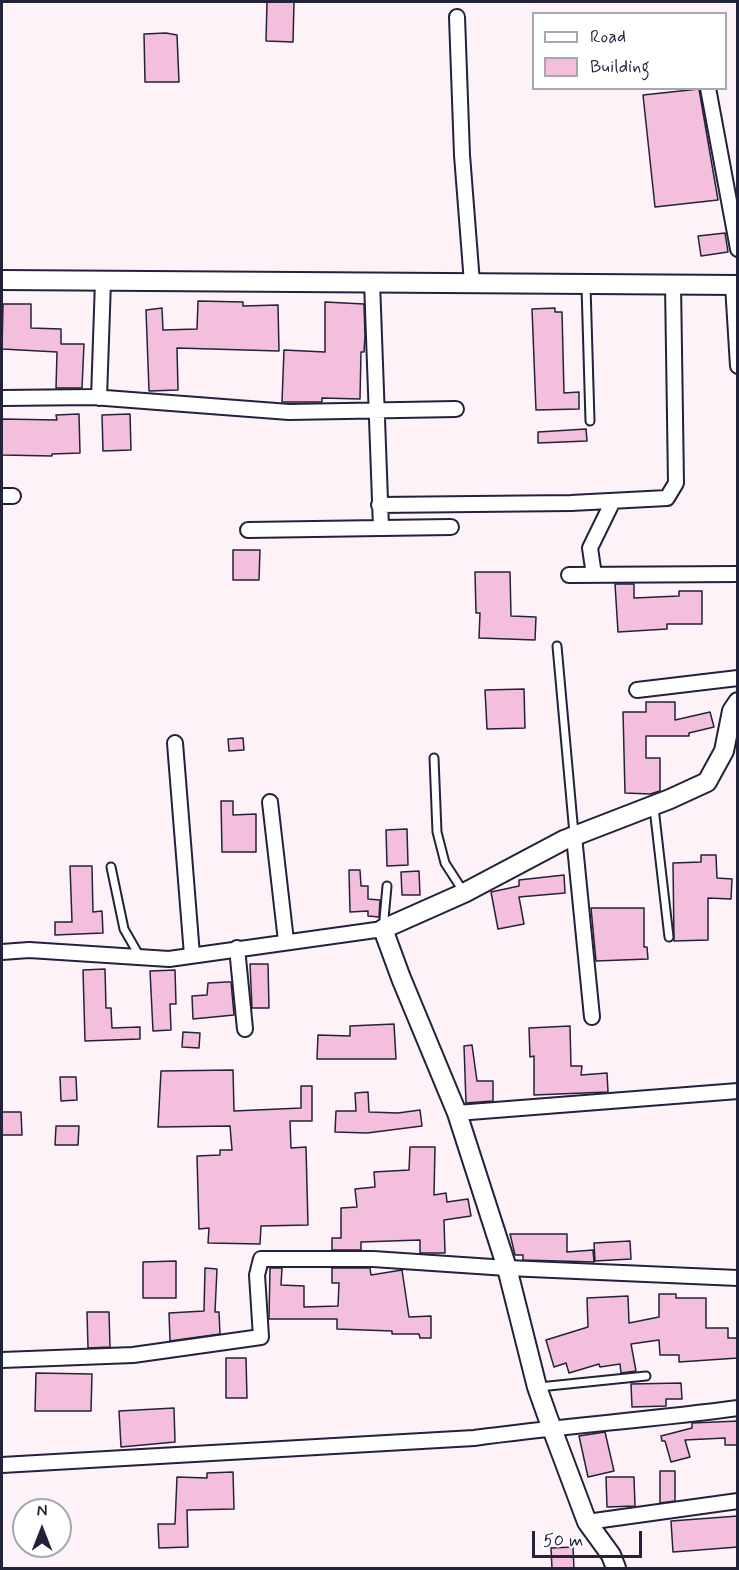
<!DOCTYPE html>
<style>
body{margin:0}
#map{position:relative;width:739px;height:1570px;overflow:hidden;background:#fdf2f8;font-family:Mynerve,sans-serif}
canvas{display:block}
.frame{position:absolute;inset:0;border:3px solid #22223b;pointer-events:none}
.legend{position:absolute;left:532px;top:12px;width:195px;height:78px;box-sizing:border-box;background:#fff;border:2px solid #a7a7b1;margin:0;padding:8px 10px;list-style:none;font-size:18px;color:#22223b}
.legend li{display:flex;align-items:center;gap:12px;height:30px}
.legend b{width:30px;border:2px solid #a7a7b1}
.north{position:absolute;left:12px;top:1498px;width:60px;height:60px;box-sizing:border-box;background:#fff;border:2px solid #a7a7b1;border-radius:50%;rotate:0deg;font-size:16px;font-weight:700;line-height:24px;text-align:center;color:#22223b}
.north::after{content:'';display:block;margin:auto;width:21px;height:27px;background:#22223b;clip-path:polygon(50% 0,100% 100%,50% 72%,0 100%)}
.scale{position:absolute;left:532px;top:1531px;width:110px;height:27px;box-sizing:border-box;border:3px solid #22223b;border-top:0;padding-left:8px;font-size:18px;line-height:21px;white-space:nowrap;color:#22223b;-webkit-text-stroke:4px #fff;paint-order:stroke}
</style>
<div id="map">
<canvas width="739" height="1570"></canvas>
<div class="frame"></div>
<ul class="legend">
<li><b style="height:8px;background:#fff"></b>Road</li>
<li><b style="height:16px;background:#f3bfdc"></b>Building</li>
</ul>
<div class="north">N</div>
<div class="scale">50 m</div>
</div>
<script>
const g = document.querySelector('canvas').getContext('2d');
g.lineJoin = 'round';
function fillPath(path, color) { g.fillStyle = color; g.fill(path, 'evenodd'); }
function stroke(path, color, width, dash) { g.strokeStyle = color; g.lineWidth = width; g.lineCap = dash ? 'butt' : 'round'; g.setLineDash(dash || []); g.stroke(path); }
const building = new Path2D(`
 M267 2H294L293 42 266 41Z
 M166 33 177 35 179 82H145L144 34Z
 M699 89 718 200 655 207 643 95Z
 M725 233 728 252 701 256 698 236Z
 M198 301 243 302V306L278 305 279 351 177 348 178 390 149 391 146 310 162 308 163 330 197 329Z
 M325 302 364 304 365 336 364 352H361L360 399 322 398V402H282L284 350 325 352Z
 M3 304H31V328L61 329V344H84L82 388H56L57 352 2 349Z
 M555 308V312H562L564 393 579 392V409L536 410 532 309Z
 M79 414 80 453 52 454V456L2 455V419L57 420 56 415Z
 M130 414 131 450 103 451 102 415Z
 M586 429 587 441 538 443V432Z
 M233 550H260L259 580H233Z
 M475 572H510L511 616 536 617 535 640 479 638 480 613H476Z
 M615 584H634V598L679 596V591H702V624H667V629L618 632Z
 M524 689 525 728 487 729 485 690Z
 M646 702H675V720L710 712 714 727 689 733V736H646V758H660V791L650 794 625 793 623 712H646Z
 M243 738 244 750 229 751 228 739Z
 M221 801H233V815L256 814V852H222Z
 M407 829 408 865 387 866 386 830Z
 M701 855H716L717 878 732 879 731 899 708 898V940L674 941 673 863 701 862Z
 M70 866H92L93 912 102 911 103 933 55 935V922H72Z
 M349 870H360L361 886H368V899L380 900 379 917 368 916V911L350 912Z
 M419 871 420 895H402L401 872Z
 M564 875 565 893 519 897 524 924 498 929 491 892 519 886V880Z
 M591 908H644V947H647L648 959 596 961Z
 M250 964H268L269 1008H252Z
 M105 969 106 1008H111L112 1028 140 1027V1039L85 1041 83 970Z
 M175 970 176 1004H170L171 1030 153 1031 150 971Z
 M227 982H231L234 1015 193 1019 192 996 207 995 208 983Z
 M394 1024 396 1059H317L318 1035 350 1036V1026Z
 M570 1026 571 1066H582L581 1075 607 1073 608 1092 534 1095V1056L530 1057 529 1028Z
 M183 1032 200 1033 199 1048 182 1047Z
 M472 1045 477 1081H493V1101L466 1103 464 1046Z
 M233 1070 234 1111 301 1108V1086H312V1121H290L291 1148 306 1147 308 1225 261 1226 260 1244 208 1243 209 1228 199 1229 197 1156 220 1155V1150H232L230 1126 158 1127 161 1071Z
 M60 1077H76L77 1100 61 1101Z
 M368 1092 369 1112 398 1113 420 1110 422 1126 367 1133 335 1132 336 1111H356L355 1093Z
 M2 1112H21L22 1135H2Z
 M56 1126H79L78 1145H55Z
 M410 1147H435L434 1195 446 1193 447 1202 468 1199 471 1216 444 1220 445 1253H420V1240L361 1242V1250H332V1238H341V1208L357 1207 355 1189 375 1187 374 1172 409 1170Z
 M510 1234H567V1252L593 1250 594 1262 523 1260V1255H515Z
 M630 1241 631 1259 595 1261 594 1243Z
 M176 1261V1298H143V1262Z
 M205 1268 217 1269 215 1312H219L220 1334 170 1341 169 1313 204 1311Z
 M270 1268H282L281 1285 304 1286V1307L338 1306 339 1283H332V1268H370L371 1275 402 1270 409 1317 431 1316V1338H420L419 1334H392V1331L337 1329V1319H269Z
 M659 1294H676V1298H706V1328H728V1338H738V1358L679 1362V1355H660L659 1340 631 1344 636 1371 621 1373 620 1364 600 1367 599 1364 569 1373 566 1363 554 1367 546 1340 588 1327 587 1298 628 1296 629 1323 659 1317Z
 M87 1312H109L110 1347 88 1348Z
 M226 1358H246L247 1398H226Z
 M36 1373 92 1374 91 1411H35Z
 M681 1383 682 1399H666V1406L632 1407 631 1384Z
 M174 1408 175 1442 121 1447 119 1411Z
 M738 1421V1445H725V1438L685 1440 690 1457 671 1462 665 1441H662L661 1436 692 1428V1423Z
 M605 1432 614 1471 588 1477 579 1436Z
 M660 1471H675V1501L660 1503Z
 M233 1472 234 1509 187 1510 188 1547 159 1548 158 1524H175L177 1477 207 1478V1473Z
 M606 1477H634L635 1506 607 1507Z
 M738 1516V1547L673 1552 671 1521Z
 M573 1547 574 1569H552L551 1548Z`);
const service = new Path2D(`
 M586 286 590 421
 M557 646 574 834
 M434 758 437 832 445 863 463 891
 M654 808 669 937
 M111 867 124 929 140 957
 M387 886 384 919 389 925
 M539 1387 646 1376`);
const minor = new Path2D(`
 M457 17 462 155 472 283
 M708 88 738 249
 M733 285 738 366
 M2 398 92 397 289 412 456 409
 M99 398 103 281
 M2 496H13
 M379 505 571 503 667 498 676 483 673 284
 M381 528 451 527
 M248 530 381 528 372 282
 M569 575 738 574
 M594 575 590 548 613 501
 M637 690 738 678
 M175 743 192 955
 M270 802 286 941
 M574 836 592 1017
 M237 948 245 1029
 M2 952 29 950 169 959 383 929
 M457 1113 738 1091
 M2 1360 133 1355 261 1337 257 1275 261 1259H373L507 1268 738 1278
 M2 1465 474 1438C561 1426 650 1420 738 1408
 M587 1522 738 1501`);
const tertiary = new Path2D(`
 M2 280 738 285
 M616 1568 611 1555 587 1522 548 1418 537 1387 507 1268 457 1113 401 978 383 929 464 893 564 840 670 799 707 782 724 751 732 711 738 702`);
fillPath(building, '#f3bfdc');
stroke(building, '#22223b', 1.5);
stroke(service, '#22223b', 11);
stroke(minor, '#22223b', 18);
stroke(tertiary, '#22223b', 22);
stroke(service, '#fff', 7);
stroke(minor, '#fff', 14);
stroke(tertiary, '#fff', 18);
</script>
